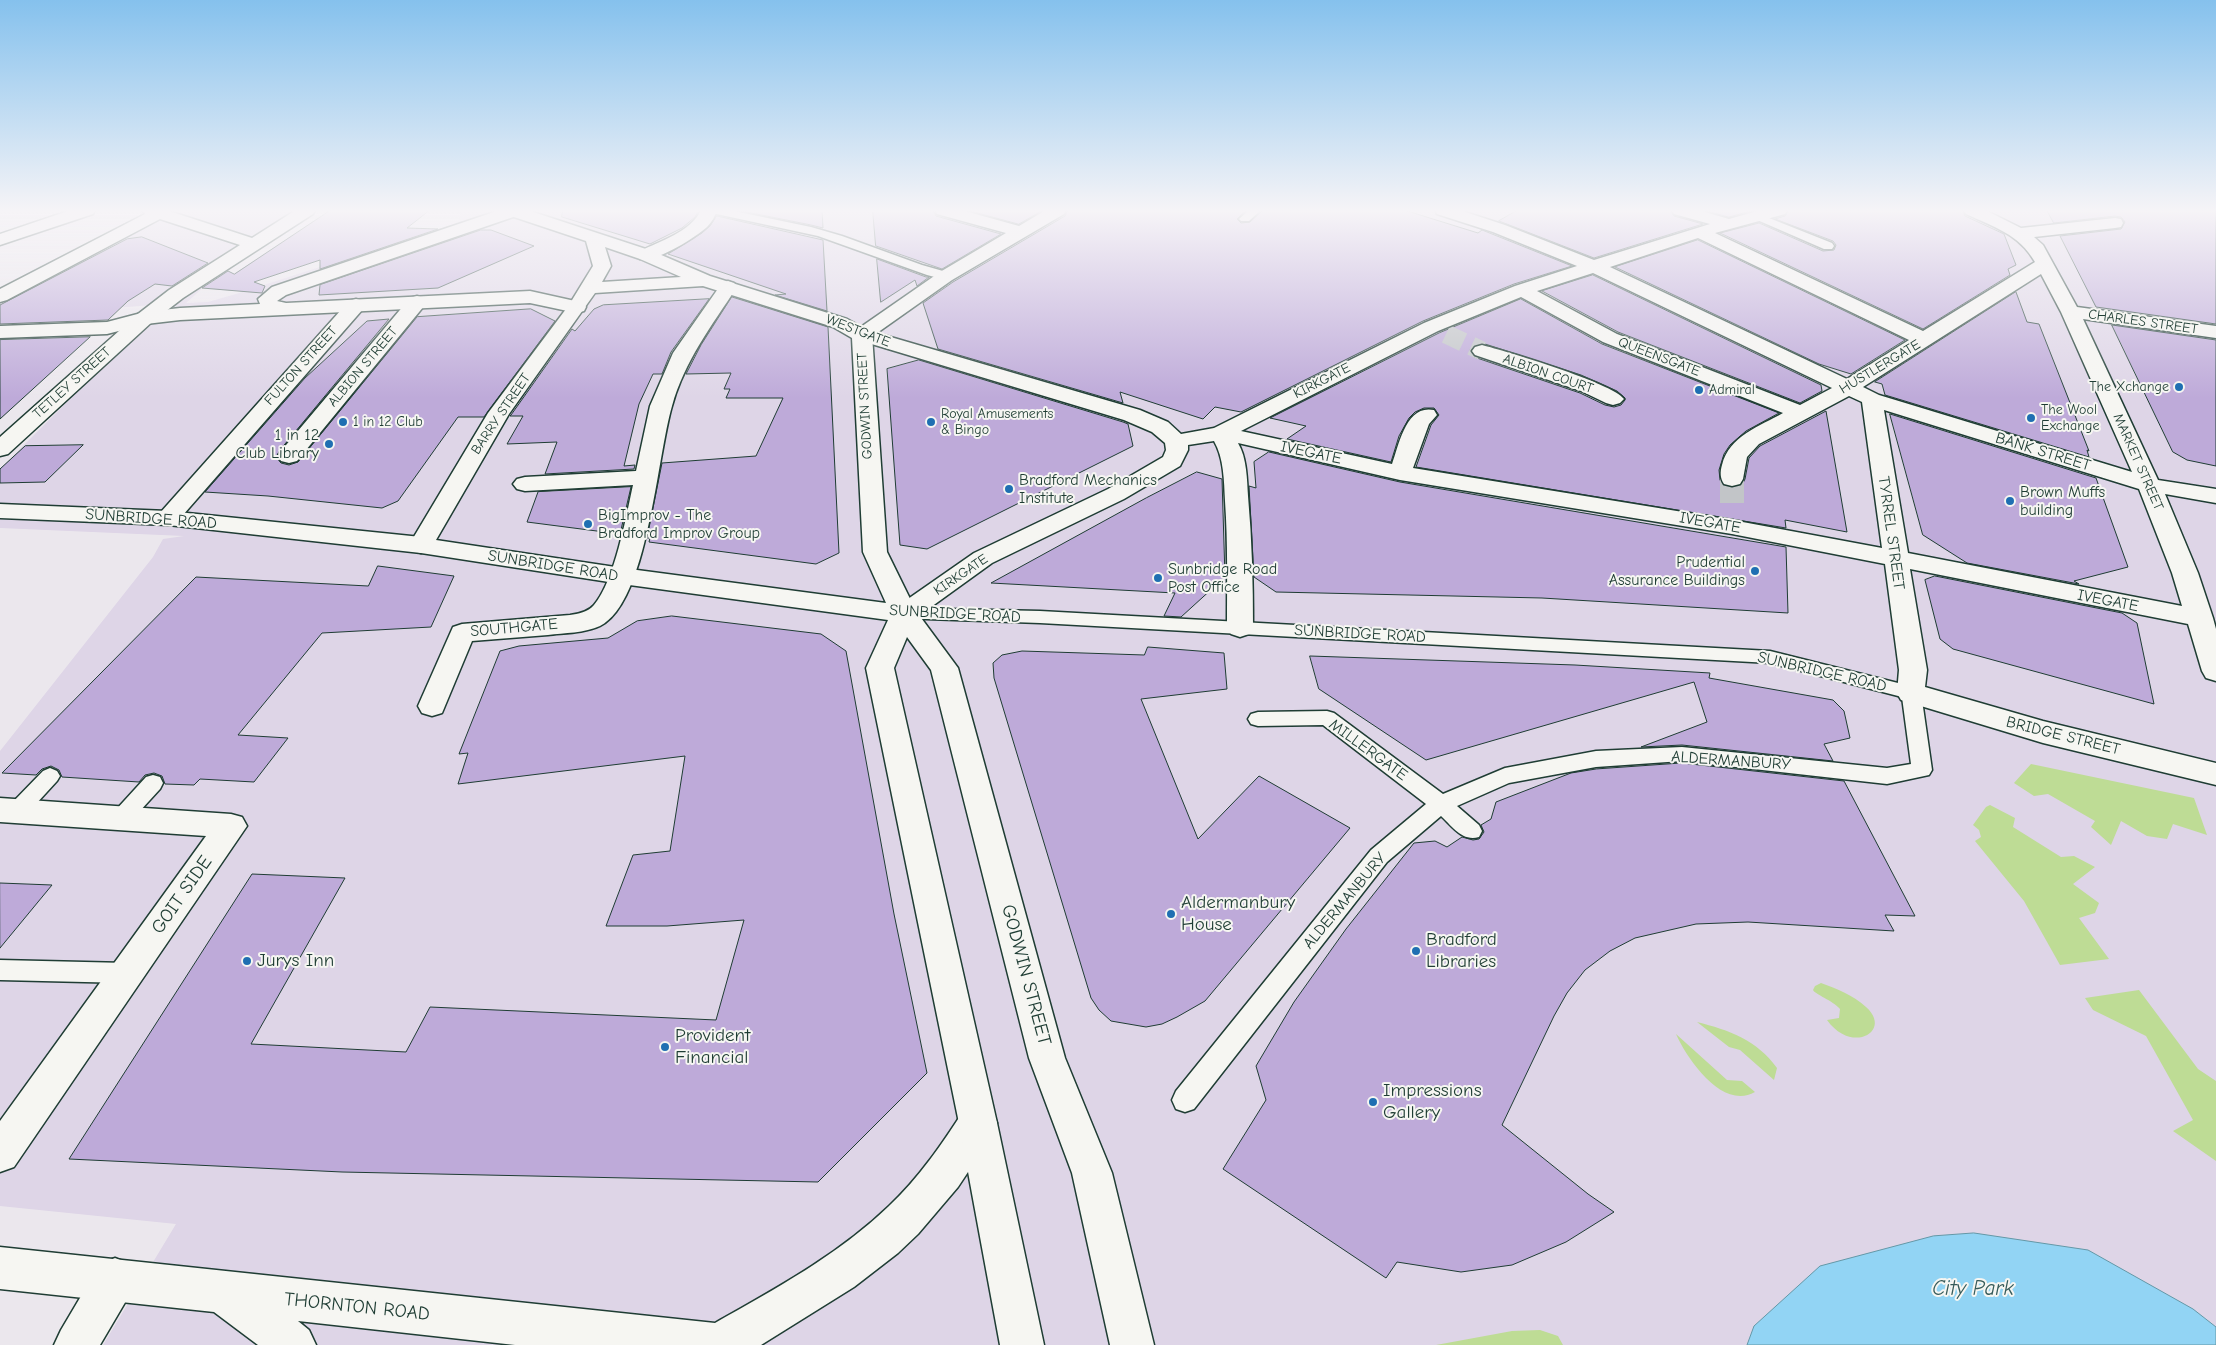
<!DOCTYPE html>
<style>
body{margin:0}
canvas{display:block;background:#ebe7ed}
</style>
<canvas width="2216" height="1345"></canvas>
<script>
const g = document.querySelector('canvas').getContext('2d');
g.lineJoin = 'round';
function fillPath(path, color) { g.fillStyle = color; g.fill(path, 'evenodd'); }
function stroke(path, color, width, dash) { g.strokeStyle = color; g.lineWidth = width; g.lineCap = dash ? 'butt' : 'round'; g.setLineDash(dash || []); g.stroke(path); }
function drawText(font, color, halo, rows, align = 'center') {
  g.font = font + ' "Comic Neue",sans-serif'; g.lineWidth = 4; g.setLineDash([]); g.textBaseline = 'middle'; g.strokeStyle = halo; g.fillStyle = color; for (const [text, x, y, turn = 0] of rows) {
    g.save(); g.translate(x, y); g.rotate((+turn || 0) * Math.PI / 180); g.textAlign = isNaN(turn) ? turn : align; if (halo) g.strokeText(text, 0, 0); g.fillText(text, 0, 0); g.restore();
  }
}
const built = new Path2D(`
 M162 210H320L232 262 186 303 208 302 236 294 459 222 461 216 456 210H2216V1345H103L176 1224 0 1206V751L153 557 163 539 184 536 0 528V469L141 328 168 304 126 307 0 311V293Z`);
const green = new Path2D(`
 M2031 764 2194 798 2207 835 2173 824 2167 839 2147 836 2121 821 2111 845 2091 827 2095 821 2048 794 2034 796 2014 783Z
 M1990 805 2015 818 2013 827 2061 857 2074 856 2095 867 2073 884 2099 903 2095 913 2079 918 2109 959 2060 965 2024 901 1975 841 1981 837 1979 830 1973 825 1986 807Z
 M1821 983C1837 989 1853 995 1866 1007 1893 1031 1852 1055 1827 1020L1839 1018 1840 1009C1832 1000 1816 995 1813 990L1815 986Z
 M2139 990 2198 1069 2216 1081V1161L2173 1131 2193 1120 2146 1036 2093 1010 2085 998Z
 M1697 1022C1729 1030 1757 1040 1777 1068L1774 1080 1740 1050 1729 1047Z
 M1676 1034 1727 1080 1742 1081 1755 1092C1723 1111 1687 1059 1676 1034Z
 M1540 1330 1558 1336 1563 1345H1436L1512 1331Z`);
const water = new Path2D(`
 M1974 1233 2088 1250 2193 1309 2216 1327V1345H1747L1754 1326 1820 1266 1933 1236Z`);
const building = new Path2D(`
 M331 210H430L407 228 438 229 320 269V260L254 282 265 286 262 293 202 288 228 271 234 274Z
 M563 210H699L695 217 682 228 650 244 562 217Z
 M737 210H822L823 228 811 225Z
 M873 210H933L936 216 1001 234 942 269 876 246Z
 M967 210H1043L1019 224Z
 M1068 210H1246L1237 219 1241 223 1250 222 1263 210H1404L1478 233 1482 230 1572 266 1514 284 1423 321 1241 412 1215 407 1203 419 1120 392 1123 403 938 349 923 303 953 282 1065 216Z
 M1518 210H1670L1674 216 1703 224 1594 258 1499 221Z
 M1704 210H1755L1729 217Z
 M1789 210H1962L1965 216 2004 234 2016 265 2008 269 2010 275 1923 329 1720 233 1759 223 1823 251 1834 250 1836 245 1833 241 1775 219 1785 216Z
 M2047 210H2216V324L2096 307 2060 236 2121 229 2125 222 2121 217 2115 216 2054 223Z
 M717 216 823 240 827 311 775 295 786 294 668 254 702 233 710 226Z
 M481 230H491L534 246 438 288 319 295 320 285Z
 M142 237 208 263 172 286 155 284 128 301 108 320 0 324V305L127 239Z
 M1698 240 1905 340 1851 374 1819 364 1615 267Z
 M877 259 926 277H929L917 286 915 280 881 302Z
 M1593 275 1821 385 1822 391 1800 403 1618 332 1542 291Z
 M2016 292 2027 322 2039 324 2089 451 2087 450 2089 457 1885 395 1882 384 1875 382Z
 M732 297 828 327 839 553 816 564 649 542 650 538H647L662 463 756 456 783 398H726L730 389H724L731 373 686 374 701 345Z
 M709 299 671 352 662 374H653L639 404 624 466 635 465 634 469 545 474 557 442 507 444 523 416H510L511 415 572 329 575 331 594 309 603 305Z
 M1521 299 1602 344 1779 413 1746 431 1730 445 1724 454 1719 470 1720 480 1724 486 1732 488 1742 485 1745 479 1749 458 1760 446 1826 411 1847 532 1785 520 1786 528 1416 467 1431 425 1439 415 1434 408H1424L1415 412 1409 418 1399 436 1391 462 1287 439 1306 426 1270 418 1439 333ZM1482 343 1581 375 1617 391 1625 398V400L1621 405 1614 407 1605 405 1580 393 1474 357 1470 350 1474 345Z
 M531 309 555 321 484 417H458L398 501 382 508 268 496 205 492 305 378 367 321 389 319 280 450 276 457 281 463 289 465 298 462 417 317Z
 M2112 325 2216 340V466L2187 460 2173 452Z
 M90 337 0 419V340Z
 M919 360 1123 422 1128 424 1133 446 927 549 900 545 887 369Z
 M1890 414 2096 478 2128 567 2074 581 2079 584 1967 563 1923 535Z
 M83 445 45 482 0 483V469L25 446Z
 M1269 452 1400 482 1786 547 1788 613 1542 598 1276 592 1254 577 1249 486 1256 488 1254 462Z
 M1197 472 1222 479 1225 577 1181 617 1164 616 1175 593 991 583 1146 498Z
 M631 487 620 534 527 522 538 492Z
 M378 566 454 576 431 627 322 633 238 735 288 738 254 782 200 779 194 785 165 784 162 776 154 773 145 775 139 782 62 777 59 770 51 766 42 769 36 775 2 773 196 577 368 586Z
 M1935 576 2122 613 2137 623 2154 704 1953 649 1940 639 1925 580Z
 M672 616 821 634 846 651 894 914 927 1073 818 1182 342 1172 69 1159 252 874 345 878 251 1044 406 1052 430 1007 716 1020 744 920 667 926H606L633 855 670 851 685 756 458 784 468 753 459 754 500 651 519 646 608 638 637 621Z
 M1148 647 1224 653 1227 689 1141 699 1198 839 1259 776 1350 828 1205 1001 1177 1017 1162 1024 1146 1027 1111 1021 1099 1010 1091 998 994 678 993 663 1002 655 1022 651 1144 655Z
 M1310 656 1575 665 1710 673 1709 678 1833 700 1844 711 1850 738 1824 744 1833 761 1682 745 1641 747 1707 722 1694 682 1426 760 1319 689Z
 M1682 763 1844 781 1915 916 1885 915 1894 931 1748 922 1696 924 1635 938 1610 951 1585 970 1567 993 1554 1016 1502 1125 1588 1194 1614 1212 1566 1242 1512 1265 1461 1272 1397 1262 1386 1278 1223 1169 1266 1100 1256 1066 1294 1002 1346 929 1414 843 1435 841 1447 847 1462 837 1473 840 1479 839 1484 832 1481 825 1491 819 1496 802 1571 773 1596 769Z
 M0 883 52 885 0 948Z`);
const streetTunnelFar1 = new Path2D(`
 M1446 334 1482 351`);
const streetTunnel = new Path2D(`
 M1732 479V510`);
const lane = new Path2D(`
 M706 210H729L811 227 842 236 922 265 950 273 952 276 946 280 927 275 818 236 712 213Z
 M1249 210H1261L1249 221H1241L1239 219Z
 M1759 214 1832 243 1834 246 1832 249H1824L1755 219 1753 217 1755 215Z
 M904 608 1040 611 1770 651 1918 688 1921 693 1932 770 1929 775 1887 784 1682 761 1596 767 1509 783 1457 806 1479 825 1482 831 1479 837C1462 842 1452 826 1441 816L1387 862 1194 1109 1185 1112 1176 1109 1172 1100 1176 1091 1371 850 1426 804 1323 725 1258 726 1251 724 1248 719 1251 714 1258 712 1327 711 1334 713 1443 794 1505 768 1596 751 1682 747 1887 768 1911 764 1902 697 1770 663 1040 623 898 618 895 614 898 610Z
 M50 768 57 771 60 776 57 781 24 817 17 819 10 817 7 811 10 805 43 771Z
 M153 775 160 777 163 783 160 789 128 824 121 826 114 824 110 818 114 812 146 777Z
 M0 960 127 963 135 966 139 973 135 980 127 983 0 980Z`);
const street = new Path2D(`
 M71 210H95L93 214 0 245V234Z
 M142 210H166L252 238 296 210H315L313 214 183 298 152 322 8 454 0 456V437L138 314 169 290 240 245 160 219 7 300 0 302V289L145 214Z
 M701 210H717C715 216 712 222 707 227 695 238 655 263 640 259L637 255 640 251C660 241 691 232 701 210Z
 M935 210H961L1019 226 1046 210H1066L1064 214 952 280 877 333 1140 410 1168 422 1181 434 1214 428 1424 323 1515 286 1577 266 1493 232 1437 214 1435 210H1459L1505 225 1594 260 1710 224 1674 214 1672 210H1698L1729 219 1761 210H1787L1785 214 1715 233 1923 331 2035 262C2019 234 1994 227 1966 214L1964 210H1985L2021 228 2115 218 2121 219 2123 223 2121 227 2115 228 2034 237 2043 245 2077 307 2216 326V338L2083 319 2158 480 2216 489V503L2165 494 2198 573 2213 618 2216 629V681L2206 678 2202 671 2188 624 1910 569 1927 670 1925 687 2043 721 2216 763V785L2043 743 1901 700 1897 693 1899 670 1885 564 1732 534 1400 480 1238 443C1247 458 1247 480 1248 496 1252 540 1253 584 1253 628L1249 634 1240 637 1231 634 1227 628C1227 585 1228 543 1225 501 1224 481 1224 458 1214 441L1188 445V450L1180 466 1124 499 992 563 913 620 904 623 895 620 891 614 895 608 974 553 1108 489 1163 457 1166 450 1165 443 1152 432 1124 420 855 339 852 335 855 331 940 272 1006 233 937 214ZM1698 238 1909 340 1847 379 1610 267ZM1593 273 1832 388 1800 405 1617 334 1537 291ZM2041 274 2061 312 2132 472 1879 395 1863 387ZM1521 297 1603 342 1783 413C1760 426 1729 436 1722 465 1720 472 1720 478 1724 484L1732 486 1740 484 1743 479 1747 457 1759 444 1849 396 1862 402 1882 548 1732 520 1413 468 1429 424 1437 415 1434 410C1406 404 1399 445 1392 464L1241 431 1438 331ZM1884 410 2139 489 2172 573 2182 606 1908 553Z
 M728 281 734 283 737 287C712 325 684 362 672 406 657 456 648 602 600 626 585 633 564 633 548 635 523 637 497 639 472 641L442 713 432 716 422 713 418 706 453 627 462 624 570 615C578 614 588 612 594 605 615 580 626 517 633 485L525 491 517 489 513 484 517 479 525 477 636 471 650 406 673 353 722 283Z
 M417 296 424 298 426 302 424 306 297 461 289 463 281 461 278 456 281 451 410 298Z
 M356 299 363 301 365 305 363 309 176 523 168 525 160 523 156 518 160 513 349 301Z
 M1482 345C1505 351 1613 383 1624 399L1620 403 1613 405 1606 403 1581 391 1475 355 1472 351 1475 347Z
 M0 798 231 814 242 817 247 826 14 1167 0 1172V1121L206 836 0 822Z
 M115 1258 130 1264 136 1279 130 1294 100 1345H54L61 1330 100 1264Z`);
const secondary = new Path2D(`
 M500 210 521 211 519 215 286 295 277 301 286 303 530 291 584 303 586 307 584 311 577 313 530 303 180 320 146 324 107 334 0 338V326L107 322 145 312 180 308 260 304 258 299 272 287Z
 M0 504 168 511 421 537 430 540 433 545 430 550 421 553 168 525 0 518Z
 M978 1105 992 1110 997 1123 992 1136 958 1187 918 1234 898 1253 854 1287 761 1345H515L298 1321 309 1330 316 1345H258L214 1312 0 1289V1247L715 1323C775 1289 838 1255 889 1206 919 1178 942 1144 964 1110Z`);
const primary = new Path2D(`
 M503 210H527L652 251 710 276 847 319 869 331 872 335 887 552 916 611 958 668 1065 1058 1112 1173 1154 1345H1110L1072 1173 1029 1058 931 670 907 637 894 668 997 1123 1044 1345H1000L959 1123 866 668 888 620 622 584 421 553 412 550 409 545 488 413 569 305 593 266 586 241 505 214ZM605 247 640 259 681 277 602 282 611 266ZM703 286 833 327 852 338 863 552 886 603 622 568 436 540 509 414 595 293Z`);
const markers = [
 [2179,387,5,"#1f6fb2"],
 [1699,390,5,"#1f6fb2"],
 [2031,418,5,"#1f6fb2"],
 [343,422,5,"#1f6fb2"],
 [931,422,5,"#1f6fb2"],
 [329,444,5,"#1f6fb2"],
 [1009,489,5,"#1f6fb2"],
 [2010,501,5,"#1f6fb2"],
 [588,524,5,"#1f6fb2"],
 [1755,571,5,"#1f6fb2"],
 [1158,578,5,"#1f6fb2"],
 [1171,914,5,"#1f6fb2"],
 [1416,951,5,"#1f6fb2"],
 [247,961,5,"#1f6fb2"],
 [665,1047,5,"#1f6fb2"],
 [1373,1102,5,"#1f6fb2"]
];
const farStreetnames = [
 ["CHARLES STREET",2143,322,8],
 ["WESTGATE",858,331,21],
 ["QUEENSGATE",1659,357,21],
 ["FULTON STREET",301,366,-48],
 ["ALBION STREET",363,367,-50],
 ["HUSTLERGATE",1880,367,-31],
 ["ALBION COURT",1548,374,19],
 ["KIRKGATE",1322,381,-27],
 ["TETLEY STREET",72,383,-42],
 ["GODWIN STREET",865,406,-93],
 ["BARRY STREET",501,414,-56],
 ["MARKET STREET",2138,462,66],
 ["KIRKGATE",961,575,-34]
];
const farPoinames = [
 ["The Xchange",2169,387,"right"],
 ["Admiral",1709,390],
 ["The Wool",2041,410],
 ["Exchange",2041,426],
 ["Royal Amusements",941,414],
 ["& Bingo",941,430],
 ["1 in 12 Club",353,422]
];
const poiNames = [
 ["1 in 12",319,435,"right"],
 ["Club Library",319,453,"right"],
 ["Bradford Mechanics",1019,480],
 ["Institute",1019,498],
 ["Brown Muffs",2020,492],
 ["building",2020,510],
 ["BigImprov - The",598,515],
 ["Bradford Improv Group",598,533],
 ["Prudential",1745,562,"right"],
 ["Assurance Buildings",1745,580,"right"],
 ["Sunbridge Road",1168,569],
 ["Post Office",1168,587]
];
const streetNames = [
 ["BANK STREET",2043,452,17],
 ["IVEGATE",1311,453,12],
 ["SUNBRIDGE ROAD",151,519,4],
 ["IVEGATE",1710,523,10],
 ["TYRREL STREET",1891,533,82],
 ["SUNBRIDGE ROAD",553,566,9],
 ["IVEGATE",2108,601,11],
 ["SUNBRIDGE ROAD",955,614,3],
 ["SOUTHGATE",514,628,-5],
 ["SUNBRIDGE ROAD",1360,634,3],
 ["SUNBRIDGE ROAD",1822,672,13],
 ["BRIDGE STREET",2063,736,14],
 ["MILLERGATE",1368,750,36],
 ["ALDERMANBURY",1731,761,4],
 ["ALDERMANBURY",1345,901,-50]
];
const nearStreetnames = [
 ["GOIT SIDE",182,895,-55],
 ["GODWIN STREET",1026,975,75],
 ["THORNTON ROAD",357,1307,6]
];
const nearPoinames = [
 ["Aldermanbury",1181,903],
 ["House",1181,925],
 ["Bradford",1426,940],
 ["Libraries",1426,962],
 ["Jurys Inn",257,961],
 ["Provident",675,1036],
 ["Financial",675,1058],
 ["Impressions",1383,1091],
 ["Gallery",1383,1113]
];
const nearWaternames = [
 ["City Park",1973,1289]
];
fillPath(built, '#ded5e7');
fillPath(green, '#bedc95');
fillPath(water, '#92d4f4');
stroke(water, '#6498a7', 1);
fillPath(building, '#beaad9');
stroke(building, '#1f3d34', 1);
stroke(streetTunnelFar1, '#c2c5c8', 19, [19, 9]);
stroke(streetTunnel, '#c2c5c8', 24, [24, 12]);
stroke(lane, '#1f3d34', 3);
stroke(street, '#1f3d34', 3);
stroke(secondary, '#1f3d34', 3);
stroke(primary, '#1f3d34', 3);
fillPath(lane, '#f6f6f2');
fillPath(street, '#f6f6f2');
fillPath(secondary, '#f6f6f2');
fillPath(primary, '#f6f6f2');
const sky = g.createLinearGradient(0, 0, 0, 398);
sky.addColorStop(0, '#85c1ed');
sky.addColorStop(0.53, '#f6f4f7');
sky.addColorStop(1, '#f6f4f700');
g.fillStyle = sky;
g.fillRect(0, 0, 2216, 398);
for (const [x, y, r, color] of markers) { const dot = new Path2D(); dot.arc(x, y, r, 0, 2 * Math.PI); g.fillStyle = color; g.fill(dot); stroke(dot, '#f6f6f2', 2); }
drawText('14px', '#1f3d34', '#f6f6f2', farStreetnames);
drawText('14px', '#1f3d34', '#f6f6f2', farPoinames, 'left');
drawText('16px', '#1f3d34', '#f6f6f2', poiNames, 'left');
drawText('16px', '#1f3d34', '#f6f6f2', streetNames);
drawText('19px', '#1f3d34', '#f6f6f2', nearStreetnames);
drawText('19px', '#1f3d34', '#f6f6f2', nearPoinames, 'left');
drawText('italic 21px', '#365b5a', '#f6f6f2', nearWaternames);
</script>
